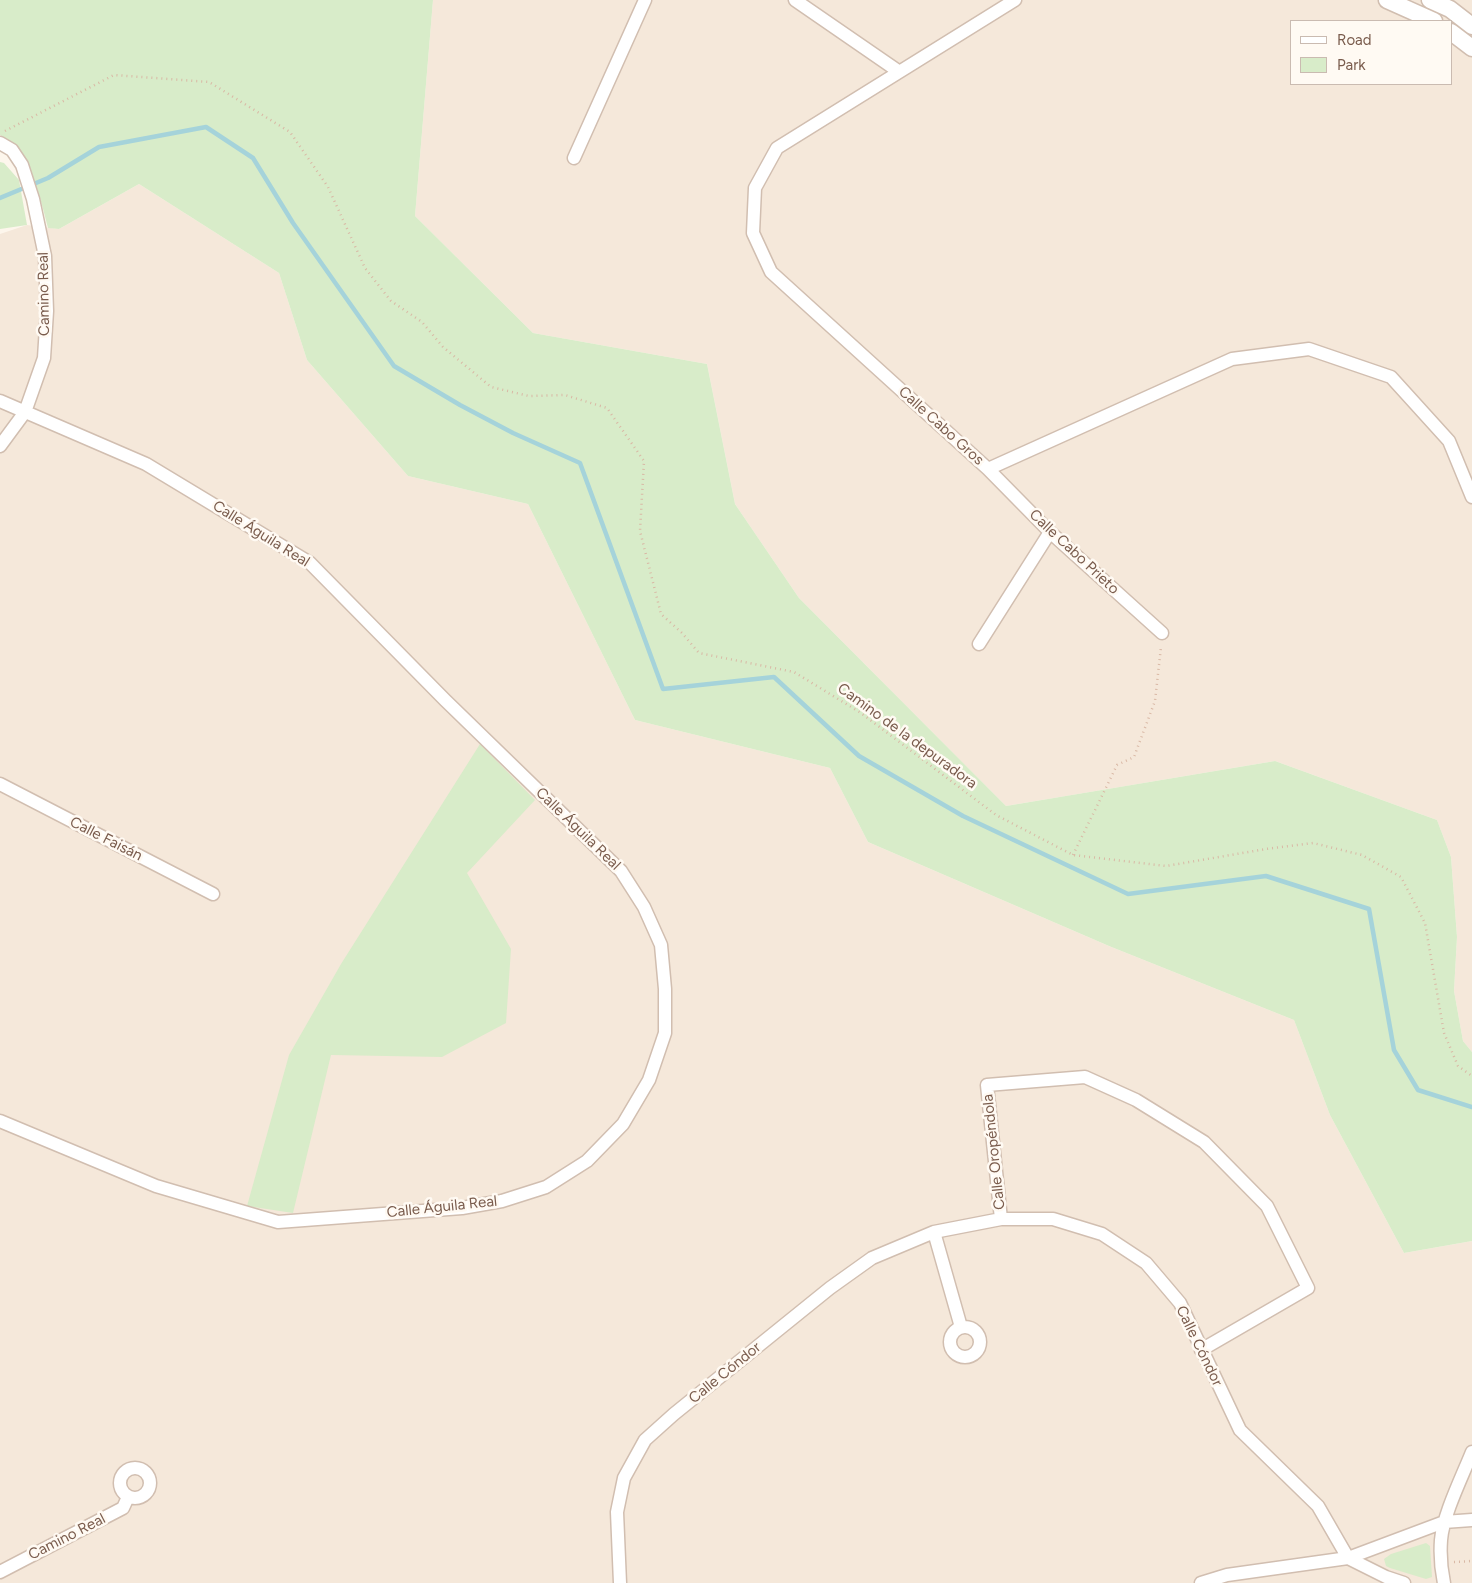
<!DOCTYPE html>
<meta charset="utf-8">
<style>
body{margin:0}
#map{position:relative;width:1472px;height:1583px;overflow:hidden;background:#fdf6ec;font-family:Figtree,sans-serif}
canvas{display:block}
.legend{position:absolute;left:1290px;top:20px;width:162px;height:65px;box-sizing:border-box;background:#fffaf3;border:1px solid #cabbb1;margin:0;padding:6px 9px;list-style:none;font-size:15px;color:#7a5c4d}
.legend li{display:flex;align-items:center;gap:10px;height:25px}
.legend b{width:25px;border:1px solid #cabbb1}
</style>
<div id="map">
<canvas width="1472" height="1583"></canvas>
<ul class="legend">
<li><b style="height:6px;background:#fff"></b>Road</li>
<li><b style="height:14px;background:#d8ecc9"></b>Park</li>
</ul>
</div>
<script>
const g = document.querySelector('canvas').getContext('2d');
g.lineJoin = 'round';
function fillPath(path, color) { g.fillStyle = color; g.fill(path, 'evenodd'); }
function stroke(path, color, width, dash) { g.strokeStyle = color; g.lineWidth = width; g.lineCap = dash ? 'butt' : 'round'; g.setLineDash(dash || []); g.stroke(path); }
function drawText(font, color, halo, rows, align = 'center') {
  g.font = font + ' Figtree,sans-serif'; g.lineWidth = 5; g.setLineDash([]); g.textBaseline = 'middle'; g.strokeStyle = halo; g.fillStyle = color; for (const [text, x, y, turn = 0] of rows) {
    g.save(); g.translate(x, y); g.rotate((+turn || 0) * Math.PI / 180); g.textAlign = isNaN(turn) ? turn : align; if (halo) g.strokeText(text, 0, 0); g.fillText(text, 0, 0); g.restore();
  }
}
const residential = new Path2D(`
 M433 0H1472V1052L1463 1041 1454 991 1457 937 1451 857 1437 820 1275 761 1006 806 799 598 735 504 707 364 533 333 415 216ZM1291 21H1451V84H1291Z
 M139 184 279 273 307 360 408 476 528 504 635 720 830 768 868 842 1109 946 1294 1020 1330 1115 1404 1253 1472 1241V1583H0V234L27 225 59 229Z`);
const green = new Path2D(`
 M0 0H433L415 216 533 333 707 364 735 504 799 598 1006 806 1275 761 1437 820 1451 857 1457 937 1454 991 1463 1041 1472 1052V1241L1404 1253 1330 1115 1294 1020 1109 946 868 842 830 768 635 720 528 504 408 476 307 360 279 273 139 184 59 229 48 228C41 200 29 148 0 135Z
 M0 162 4 163 19 180 27 225 0 229Z
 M480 744 535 800 467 873 511 949 506 1023 442 1057 331 1055 293 1213 247 1206 289 1055 341 964Z
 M1426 1543 1430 1546 1432 1577 1426 1579 1390 1568 1386 1566 1384 1559 1391 1554Z`);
const stream = new Path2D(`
 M0 198 48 178 99 147 206 127 253 158 293 223 394 366 460 405 513 433 580 463 663 689 774 677 859 756 963 816 1128 894 1266 876 1369 909 1394 1050 1418 1090 1472 1107`);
const path = new Path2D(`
 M5 131 114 75 209 82 290 132 328 187 365 268 391 301 422 322 443 347 491 387 529 396 565 395 607 408 644 461 640 531 661 614 682 633 699 653 794 672 861 713 996 815 1073 855 1166 866 1266 849 1313 843 1362 855 1401 877 1425 923 1444 1033 1458 1066 1472 1076
 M1073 855 1117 765 1134 757 1155 701 1161 647
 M1454 1562 1472 1561`);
const minor = new Path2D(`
 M795 0 898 71
 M1015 0 777 148 755 188 753 233 771 272 988 469 1232 359 1309 349 1391 377 1449 441 1472 497
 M0 143 12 150 22 165 33 199 45 256 47 311 44 358 25 412 0 446
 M574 158 645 0
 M0 401 146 464 310 563 445 700 621 871 644 907 661 945 665 989V1033L649 1080 623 1124 587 1161 546 1187 502 1201 462 1208 278 1222 156 1186 0 1121
 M988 469 1050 532 1162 633
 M979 644 1050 532
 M0 784 213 894
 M1001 1219 987 1085 1085 1077 1136 1100 1204 1142 1267 1206 1308 1288 1201 1350
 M934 1232 961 1327
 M950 1342a15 15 0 1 1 30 0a15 15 0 1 1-30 0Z
 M120 1483a15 15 0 1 1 30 0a15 15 0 1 1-30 0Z
 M1348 1558 1386 1577 1404 1583
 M0 1572 123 1508 128 1497
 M620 1583 617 1512 624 1478 645 1440 674 1414 830 1288 872 1258 934 1232 1001 1219H1053L1102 1234 1146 1263 1180 1303 1240 1430 1318 1506 1348 1558
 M1201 1583 1227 1575 1348 1558 1444 1522 1472 1520
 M1444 1583C1441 1569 1440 1554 1441 1540 1443 1515 1462 1477 1472 1452`);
const tertiary = new Path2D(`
 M1387 0 1434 21
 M1430 0 1450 9 1472 26
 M1451 32 1472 48`);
const streetNames = [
 ["Camino Real",44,294,-91],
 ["Calle Cabo Gros",941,426,42],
 ["Calle Águila Real",261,534,32],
 ["Calle Cabo Prieto",1074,552,43],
 ["Camino de la depuradora",907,736,36],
 ["Calle Águila Real",578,829,44],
 ["Calle Faisán",106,839,27],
 ["Calle Oropéndola",994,1152,-96],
 ["Calle Águila Real",442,1207,-6],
 ["Calle Cóndor",1199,1346,64],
 ["Calle Cóndor",725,1373,-39],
 ["Camino Real",67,1537,-27]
];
fillPath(residential, '#f5e8da');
fillPath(green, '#d8ecc9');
stroke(stream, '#a5d3da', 4.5);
stroke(minor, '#d1beb0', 15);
stroke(tertiary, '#d1beb0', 19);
stroke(path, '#d9b8a5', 2.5, [1, 4]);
stroke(minor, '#fff', 12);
stroke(tertiary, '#fff', 16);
drawText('15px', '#7a5c4d', '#fffaf3', streetNames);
</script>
